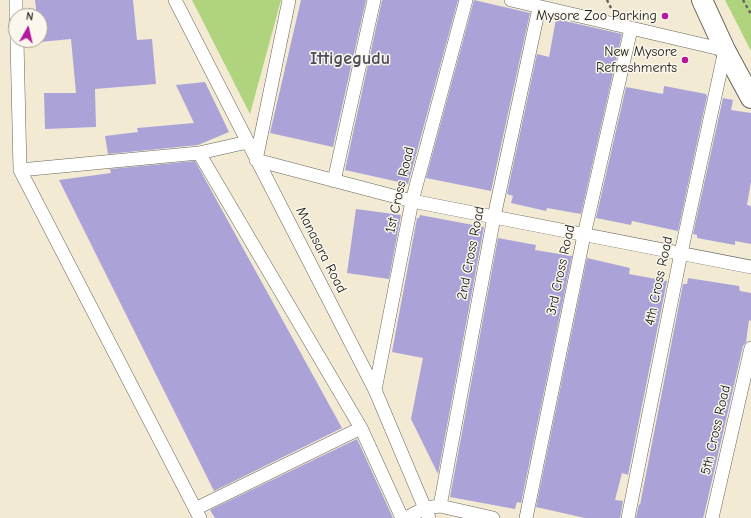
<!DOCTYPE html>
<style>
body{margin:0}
#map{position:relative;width:751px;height:518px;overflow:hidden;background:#f2ead2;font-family:"Comic Neue",sans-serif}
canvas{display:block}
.north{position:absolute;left:8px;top:8px;width:40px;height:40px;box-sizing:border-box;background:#fbf7ec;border:1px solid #a29f99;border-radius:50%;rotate:8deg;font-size:11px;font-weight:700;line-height:16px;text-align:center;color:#1c1c1c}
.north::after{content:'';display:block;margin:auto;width:14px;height:18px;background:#b5179e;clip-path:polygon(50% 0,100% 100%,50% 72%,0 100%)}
</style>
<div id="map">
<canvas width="751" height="518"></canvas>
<div class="north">N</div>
</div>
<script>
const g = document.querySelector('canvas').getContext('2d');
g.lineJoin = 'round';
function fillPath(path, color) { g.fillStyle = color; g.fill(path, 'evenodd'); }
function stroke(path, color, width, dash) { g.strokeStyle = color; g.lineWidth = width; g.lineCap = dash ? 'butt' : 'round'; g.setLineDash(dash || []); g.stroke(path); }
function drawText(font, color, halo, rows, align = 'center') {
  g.font = font + ' "Comic Neue",sans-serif'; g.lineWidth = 3; g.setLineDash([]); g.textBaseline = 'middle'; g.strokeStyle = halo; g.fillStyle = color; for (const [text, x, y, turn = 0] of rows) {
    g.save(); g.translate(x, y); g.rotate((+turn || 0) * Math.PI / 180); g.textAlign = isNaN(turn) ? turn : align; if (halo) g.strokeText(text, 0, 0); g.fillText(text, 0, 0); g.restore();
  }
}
const green = new Path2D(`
 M192 0H281L250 114Z
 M725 0H751V51Z`);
const building = new Path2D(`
 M35 0H133L137 40 152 39 156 84 95 89 96 127 45 129 44 93H76L71 39 40 42V16H37Z
 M301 0H366L333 147 270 133Z
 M382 0H458L408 184 345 170Z
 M474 0 530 13 491 191 426 178Z
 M556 19 622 34 581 214 547 208 546 211 511 203 513 196 507 194 537 54 549 57Z
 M205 82 229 132 198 145 108 154 105 136 138 132 137 128 194 123 176 85Z
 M664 86 706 94 707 96 678 231 632 221 631 225 596 218 626 87 663 94Z
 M723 98 733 100 731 110 751 113V181L747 205 751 206V244L735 241V245L697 238V235L693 234Z
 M195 161 342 428 214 491 59 180 111 173 110 169Z
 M356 209 401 215 389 279 347 273Z
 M420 215 484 227 438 474 411 419 423 358 392 352 417 218H419Z
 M498 238 536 245 535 250 572 256 521 503 517 502 515 509 450 497Z
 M587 258 630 268 629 274 667 281 628 475 622 473 615 500 623 501 620 518H585L536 507Z
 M688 278 739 286 740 291 751 293V321L749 320 746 342 743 346 704 515 703 518H636L639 504 640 505 683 284H687Z
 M357 439 393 518H215L210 510Z`);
const path = new Path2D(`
 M607 0 612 10
 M743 0 751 14`);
const street = new Path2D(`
 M16 0V18
 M175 0 375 390 429 518
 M289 0 256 160 412 201 751 267
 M511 0 725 50 681 253 628 518
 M17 40 20 170 200 518
 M199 153 361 428 402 518
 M20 170 199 153 248 142
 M334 181 374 0
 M375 390 412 201 466 0
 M440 506 494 217 539 8
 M195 509 361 428
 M406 518 425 508 440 506 493 518
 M526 518 584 235 631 29
 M712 518 751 348`);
const primary = new Path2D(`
 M702 0 725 50 751 98`);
const markers = [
 [665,16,4,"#b5179e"],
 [685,60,4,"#b5179e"]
];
const poiNames = [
 ["Mysore Zoo Parking",657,16],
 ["New Mysore",677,52],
 ["Refreshments",677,68]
];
const streetNames = [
 ["1st Cross Road",400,190,-77],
 ["Manasara Road",321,250,63],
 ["2nd Cross Road",471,253,-79],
 ["3rd Cross Road",561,270,-78],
 ["4th Cross Road",659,281,-78],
 ["5th Cross Road",716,430,-77]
];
const districtNames = [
 ["Ittigegudu",350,59]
];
fillPath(green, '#b0d47e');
fillPath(building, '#aba3d8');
stroke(street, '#67645c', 14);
stroke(primary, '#67645c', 22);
stroke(path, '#67645c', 2.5, [3, 3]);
stroke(street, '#fff', 13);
stroke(primary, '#fff', 20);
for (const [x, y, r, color] of markers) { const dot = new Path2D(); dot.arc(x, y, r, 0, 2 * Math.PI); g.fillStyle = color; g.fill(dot); stroke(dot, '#fbf7ec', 1.5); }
drawText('14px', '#1c1c1c', '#fbf7ec', poiNames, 'right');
drawText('14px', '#1c1c1c', '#fbf7ec', streetNames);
drawText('bold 18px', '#4e4b5e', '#fbf7ec', districtNames);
</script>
